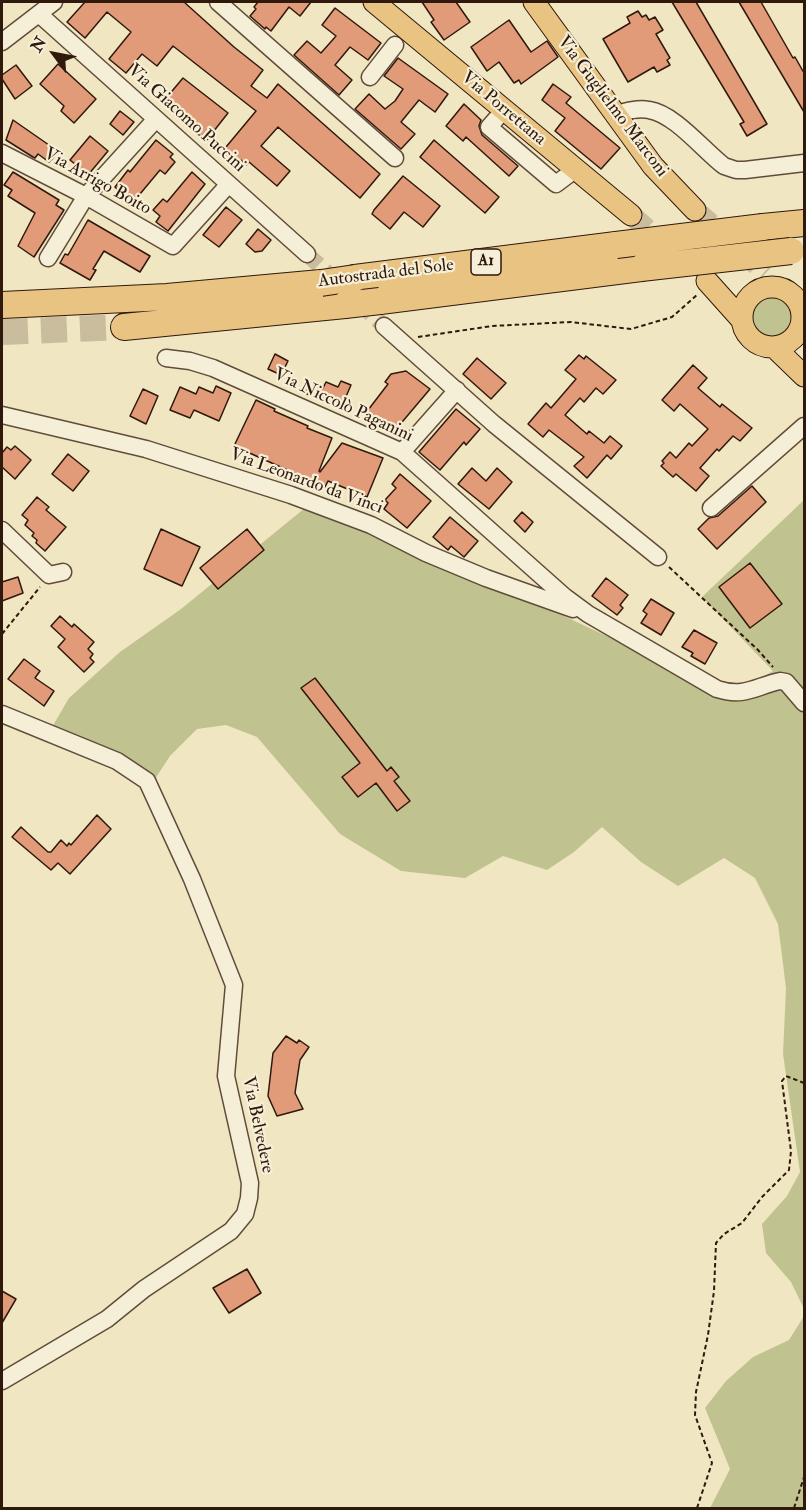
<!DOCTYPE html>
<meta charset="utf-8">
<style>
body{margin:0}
#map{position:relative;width:806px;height:1510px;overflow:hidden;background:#f1e6c2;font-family:"IM FELL Double Pica",serif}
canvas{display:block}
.frame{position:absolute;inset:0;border:3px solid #2f180c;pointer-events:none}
.north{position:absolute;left:24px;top:24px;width:60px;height:60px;-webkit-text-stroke:4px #f6efd7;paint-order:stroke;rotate:302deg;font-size:16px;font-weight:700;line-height:24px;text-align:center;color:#2f180c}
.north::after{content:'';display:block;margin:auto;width:21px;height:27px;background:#2f180c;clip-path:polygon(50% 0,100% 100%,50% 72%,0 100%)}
</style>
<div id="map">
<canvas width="806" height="1510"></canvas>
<div class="frame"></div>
<div class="north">N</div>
</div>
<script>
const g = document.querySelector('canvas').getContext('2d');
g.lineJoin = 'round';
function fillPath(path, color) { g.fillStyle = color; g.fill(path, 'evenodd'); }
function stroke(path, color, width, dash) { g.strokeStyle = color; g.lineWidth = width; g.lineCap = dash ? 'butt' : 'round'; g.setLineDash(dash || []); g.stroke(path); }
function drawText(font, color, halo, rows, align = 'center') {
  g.font = font + ' "IM FELL Double Pica",serif'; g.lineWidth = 4.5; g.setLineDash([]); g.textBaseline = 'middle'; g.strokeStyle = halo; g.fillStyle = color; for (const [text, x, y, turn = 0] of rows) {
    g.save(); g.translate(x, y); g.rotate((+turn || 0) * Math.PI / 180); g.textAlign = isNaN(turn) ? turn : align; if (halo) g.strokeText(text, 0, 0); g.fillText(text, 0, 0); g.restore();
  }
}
const green = new Path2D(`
 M749 315a23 23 0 1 1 46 0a23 23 0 1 1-46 0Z
 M804 500V1309L791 1282 766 1253 762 1224 787 1196 800 1172 783 1054 786 988 778 924 755 878 724 858 678 886 641 862 602 827 574 852 547 870 503 856 465 878 401 871 340 834 257 737 226 725 197 729 170 756 151 785 48 734 69 698 120 652 181 609 305 508 400 539 630 647 716 692 746 686 773 671 702 597Z
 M804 1316V1508H710L730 1469 705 1408 726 1381 753 1357 789 1340Z`);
const building = new Path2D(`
 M85 2H184L234 47 263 70 251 86 267 98 278 84 380 174 360 198 278 127 261 146 290 171 277 186 249 162 246 165 241 160 236 166 221 153 256 111 173 46 157 66 142 54 126 73 109 59 131 32 107 12 85 38 67 22Z
 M258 2H311L300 16 289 7 271 31 266 27 265 29 250 16 256 9 254 7Z
 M422 2H456L470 22 444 40 431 22 434 20Z
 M672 2H696L767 124 747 136 740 124 744 122Z
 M739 2H761L793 58 795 57 804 73V112Z
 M335 8 381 43 368 60 350 47 335 65 352 80 339 95 294 55 307 41 321 53 336 36 322 25Z
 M638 11 642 17 646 15 649 20 655 17 663 30 656 34 670 58 667 60 670 65 657 72 654 67 628 82 603 39 630 23 627 17Z
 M509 20 531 52 547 41 558 57 521 84 519 80 514 83 499 62 487 71 471 47Z
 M398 58 448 94 435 112 419 100 401 122 415 134 401 149 355 109 369 94 385 109 395 101 403 89 384 76Z
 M58 64 96 99 74 123 61 111 64 106 40 84Z
 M16 65 32 86 15 99 2 79V75Z
 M183 78 228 113 206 141 162 103Z
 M553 84 571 97 566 103 620 148 601 169 555 131 565 118 542 100Z
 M464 104 481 120 479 126 482 135 518 166 509 176 466 137 463 141 446 126Z
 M120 111 134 122 123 135 110 124Z
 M13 120 59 152 49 162 38 154 35 158 33 157 6 140Z
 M90 136 108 151 88 175 70 160Z
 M156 140 173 154 170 157 175 162 165 174 160 170 130 206 116 195 119 191 115 187 128 170 130 172Z
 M434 140 499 197 485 213 420 157Z
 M13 172 59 200 56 205 64 210 34 257 18 246 35 213 8 196 12 190 4 185Z
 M192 172 205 184 168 231 156 222 160 216 153 210 163 199 167 202Z
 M403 176 440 206 423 227 404 212 390 229 372 214 374 210Z
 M226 207 242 220 219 247 203 235Z
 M88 220 150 256 140 272 104 251 93 269 96 270 90 280 60 263 65 254 68 255Z
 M258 229 271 240 262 251 255 252 246 244Z
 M275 354 288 361 281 375 268 369Z
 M579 355 584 359 586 356 616 380 603 394 596 388 584 402 580 398 565 415 587 434 589 431 604 443 610 436 622 446 611 459 607 455 587 478 574 466 584 457 549 430 543 437 528 424 546 403 551 408 576 379 565 370Z
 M477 358 506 383 491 399 463 374Z
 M693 365 707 378 698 388 720 407 722 404 752 428 740 441 733 436 719 451 717 449 700 468 709 476 696 491 676 474 673 477 661 466 664 463 662 461 670 452 676 458 689 443 692 446 708 429 680 404 674 411 662 400Z
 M406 371 430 389 392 434 365 414 388 384 385 382 391 374Z
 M341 381 351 385 342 406 333 402 332 405 305 393 310 382 323 388 326 382 338 387Z
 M216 386 231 393 219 421 194 410 190 418 170 410 180 387 196 394 199 387 213 393Z
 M143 389 158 396 146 424 130 416Z
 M256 400 275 409 274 411 308 426 307 428 332 438 319 471 320 472 342 443 383 458 367 497 328 481 325 487 234 446Z
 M456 409 480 429 466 445 464 442 440 470 419 452Z
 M15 446 31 460 15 479 2 467V453L7 447 11 450Z
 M68 454 89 471 73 491 52 474Z
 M472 468 486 481 497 468 512 482 489 509 458 484Z
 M400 474 431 501 407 528 384 509 388 503 385 500 396 488 392 484Z
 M752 486 766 502 717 549 698 529 709 518 718 516Z
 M37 497 49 507 46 510 66 527 45 551 36 543 37 540 32 536 34 533 25 525 28 520 22 515Z
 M522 512 533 522 525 532 514 521Z
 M450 517 478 541 464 557 451 546 448 550 433 537Z
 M161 529 200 547 182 586 144 569Z
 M247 529 264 550 218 589 200 568Z
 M750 563 782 604 750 628 719 587Z
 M18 577 23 593 2 601V582Z
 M606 578 628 595 620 605 623 608 617 615 592 596Z
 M651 599 674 613 661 635 641 623 647 614 643 611Z
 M60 616 72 627 74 624 94 642 88 649 93 654 90 658 94 662 84 672 58 647 65 639 51 626Z
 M694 630 717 643 705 664 691 656 693 653 682 647Z
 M24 659 40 671 35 678 54 691 44 706 8 679Z
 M315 678 387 771 391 767 399 777 394 781 410 801 397 811 376 783 358 797 342 777 360 763 301 688Z
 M97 815 111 829 70 874 58 863 51 870 12 837 21 827 48 852H51L61 840 67 846 69 843 71 845Z
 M286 1036 297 1043 299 1040 309 1047 300 1060 295 1093 303 1109 277 1116 268 1096 273 1053Z
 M247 1269 261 1293 229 1313 213 1288Z
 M2 1291 16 1299 2 1323Z`);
const minorTunnel = new Path2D(`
 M307 254 384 326`);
const majorTunnel = new Path2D(`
 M695 210 766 273
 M631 215 695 271`);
const highwayTunnel = new Path2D(`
 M2 332 124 327`);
const path = new Path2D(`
 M418 337 492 326 571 322 631 329 672 317 698 294
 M669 567 758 650 773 667
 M2 634 40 587
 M697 1508 712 1463 695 1415 696 1392 708 1335 714 1291 716 1243 724 1234 742 1223 762 1197 789 1170 791 1151 782 1081 786 1076 804 1083
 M794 1508 804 1477`);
const minor = new Path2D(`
 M218 2 395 158
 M39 14 307 254
 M2 42 54 2
 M370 77 395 45
 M504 110 489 127 556 184 576 169
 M616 114C627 111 638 108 649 110 675 114 703 150 724 166L736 170H745L804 163
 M2 153 86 196 173 246 229 184
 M48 258 86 196 156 119
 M384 326 494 424 658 557
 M166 358 190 361 213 368 402 452 565 597 588 614 717 689C745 698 756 686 780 681L786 682 804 703
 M2 415 146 449 291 495 371 525 426 553 486 578 573 609
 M402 452 457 390
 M711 508 804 426
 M2 530 49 575 63 572
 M2 714 117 761 147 781 192 879 234 985 226 1076 250 1183 249 1198 245 1214 231 1231 144 1289 107 1319 2 1381`);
const major = new Path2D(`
 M374 2 631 215
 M534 2 653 166 695 210
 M707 281 741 319
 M742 317a30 30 0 1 1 60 0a30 30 0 1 1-60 0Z
 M774 347 804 376`);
const highway = new Path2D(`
 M763 227 804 223
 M355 278 616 245
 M380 301 641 268
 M2 305 167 297 321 283
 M124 327 345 305`);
const highwayBridge = new Path2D(`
 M616 245 763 227
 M641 268 791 251
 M321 283 355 278
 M345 305 380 301`);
const shields = [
 [486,262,30]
];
const shieldNames = [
 ["A1",486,262]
];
const streetNames = [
 ["Via Guglielmo Marconi",612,107,53],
 ["Via Porrettana",503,109,40],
 ["Via Giacomo Puccini",186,119,42],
 ["Via Arrigo Boito",97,182,29],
 ["Autostrada del Sole",386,274,-7],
 ["Via Niccolò Paganini",343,406,25],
 ["Via Leonardo da Vinci",306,482,20],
 ["Via Belvedere",257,1125,78]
];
fillPath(green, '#c0c38f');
fillPath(building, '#e29b79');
stroke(building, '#2f180c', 1.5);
stroke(minorTunnel, '#cabd9e', 16, [16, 8]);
stroke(majorTunnel, '#cabd9e', 21, [21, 10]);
stroke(highwayTunnel, '#cabd9e', 26, [26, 13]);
stroke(minor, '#604c3a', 19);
stroke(major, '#2f180c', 23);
stroke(highway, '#2f180c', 28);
stroke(path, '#2f180c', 2, [4.5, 3]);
stroke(minor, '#f6efd7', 16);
stroke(major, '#e8c381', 21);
stroke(highway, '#e8c381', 26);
stroke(highwayBridge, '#2f180c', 28, []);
stroke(highwayBridge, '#e8c381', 26);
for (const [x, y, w] of shields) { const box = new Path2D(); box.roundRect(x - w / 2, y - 13, w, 26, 4.5); g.fillStyle = '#f6efd7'; g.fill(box); stroke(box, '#2f180c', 1.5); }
drawText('bold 16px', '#2f180c', null, shieldNames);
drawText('18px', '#2f180c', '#f6efd7', streetNames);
</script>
